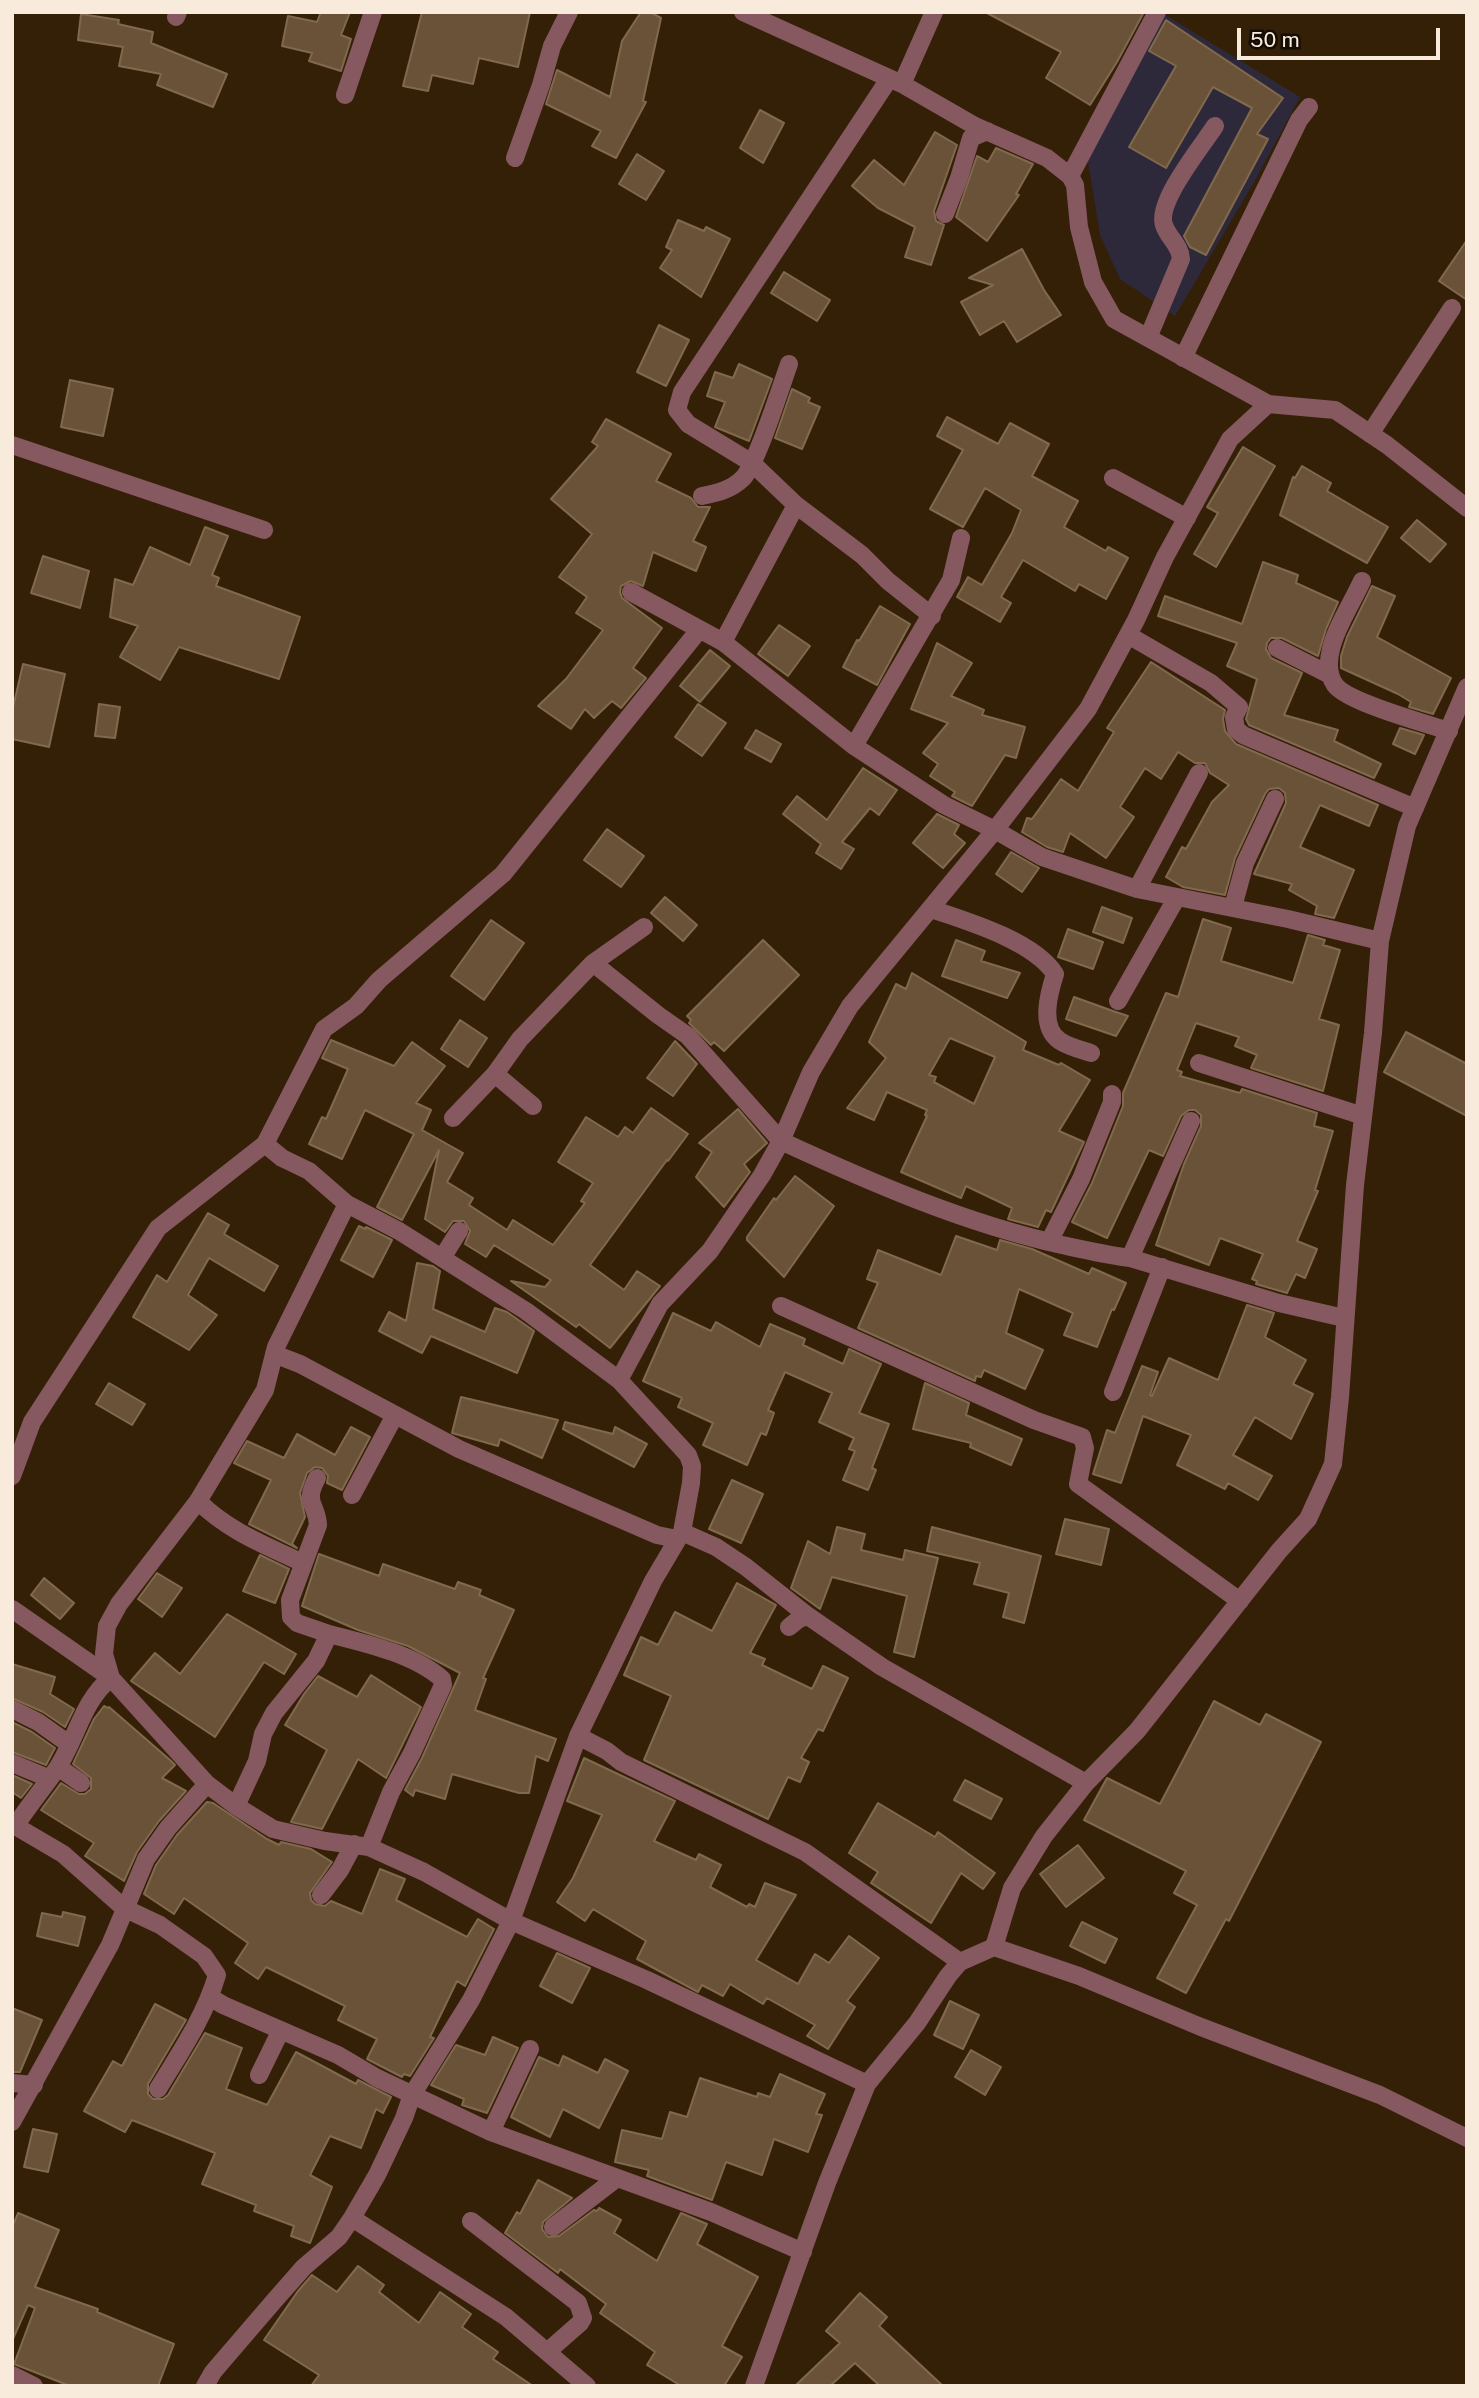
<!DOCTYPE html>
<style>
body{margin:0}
#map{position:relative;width:1479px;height:2398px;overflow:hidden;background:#342006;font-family:"Public Sans",sans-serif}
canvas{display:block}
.frame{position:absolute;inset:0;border:14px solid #f9ebdc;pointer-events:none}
.scale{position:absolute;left:1237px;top:28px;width:203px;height:32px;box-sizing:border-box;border:4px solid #f9ebdc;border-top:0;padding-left:9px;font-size:21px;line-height:24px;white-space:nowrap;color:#f9ebdc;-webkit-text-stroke:5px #150c03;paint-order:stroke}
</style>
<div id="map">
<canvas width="1479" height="2398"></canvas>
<div class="frame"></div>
<div class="scale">50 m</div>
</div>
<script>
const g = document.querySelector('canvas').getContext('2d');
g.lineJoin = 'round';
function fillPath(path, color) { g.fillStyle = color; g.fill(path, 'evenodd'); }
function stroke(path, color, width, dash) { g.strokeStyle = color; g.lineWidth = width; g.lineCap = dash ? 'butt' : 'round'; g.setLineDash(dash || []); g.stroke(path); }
const education = new Path2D(`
 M1164 14 1300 97 1253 184 1175 316 1120 279 1100 235 1088 161 1095 131Z`);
const building = new Path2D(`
 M321 12H350L341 35 351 39 341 71 309 61 312 53 282 46 288 16 317 22Z
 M422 12H530L518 67 479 58 473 84 432 75 428 91 403 86Z
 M641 12H650L661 18 643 101 646 102 616 158 592 146 601 131 546 104 557 70 610 97 622 41Z
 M985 12H1144L1117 62 1090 105 1046 78 1061 52Z
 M81 14 119 20 118 24 153 32 151 43 227 74 213 107 157 85 161 74 119 66 123 47 78 40Z
 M1166 20 1283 98 1257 134 1268 139 1206 255 1190 247 1184 236 1252 108 1213 87 1166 168 1129 147 1176 66 1149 51Z
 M760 110 784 123 763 163 740 148Z
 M935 132 957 145 934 211 936 221 944 225 931 265 905 257 915 227 878 208 852 186 874 160 904 185Z
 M996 148 1033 164 1016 194 1019 195 987 241 956 217 977 156 988 162Z
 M637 154 664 171 646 200 619 184Z
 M678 220 704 231 706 227 730 239 701 297 660 268 672 250 666 247Z
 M1467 240V300L1439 281Z
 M1022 249 1044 290 1061 315 1017 342 1004 321 980 335 961 302 993 285 969 278Z
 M784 272 830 300 817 321 771 293Z
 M659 325 689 340 666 386 637 372Z
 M739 364 772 379 749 441 715 427 725 402 707 396 715 372 733 378Z
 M70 380 113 389 103 436 61 427Z
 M792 389 810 398 808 402 820 407 802 449 775 438Z
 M947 417 998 444 1010 423 1049 444 1032 476 1078 501 1064 527 1106 551 1108 547 1128 558 1106 599 1079 584 1075 591 1023 560 1001 597 1011 603 1000 622 957 597 968 577 982 585 1012 533 1021 510 985 488 963 527 930 509 963 450 937 436Z
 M606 419 671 454 656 481 691 498 698 507H710L693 541 706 547 696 571 653 552 643 586 631 581 621 586 620 592 622 598 662 628 633 668 646 678 621 708 612 701 594 718 585 709 571 729 538 706 566 679 603 630 576 613 587 597 559 577 592 534 551 499 598 446 592 442Z
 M1243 447 1275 466 1216 567 1194 554 1218 513 1207 507Z
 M1302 466 1331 483 1327 491 1388 527 1367 563 1280 515 1293 477 1295 478Z
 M1417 520 1446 544 1430 562 1401 538Z
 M205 527 228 536 212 575 219 578 216 586 300 617 279 679 179 647 160 680 120 657 138 626 110 617 115 579 133 585 150 547 190 565Z
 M43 556 89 571 80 608 31 593Z
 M1263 562 1298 575 1296 583 1338 602 1326 629 1318 656 1282 638H1271L1267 643 1266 649 1271 658 1302 673 1284 715 1338 730 1334 741 1381 764 1374 778 1249 725 1246 719 1257 679 1227 666 1237 643 1158 616 1165 596 1242 624Z
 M1372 586 1395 596 1377 637 1451 678 1433 714 1409 707 1411 702 1398 694 1341 668V656L1347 637Z
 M880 606 910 624 877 685 843 667 857 640 859 641Z
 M779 625 810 646 788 676 758 654Z
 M937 643 972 663 951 696 984 710 982 715 1025 727 1016 758 1005 755 972 806 952 796 955 792 930 776 938 764 923 753 948 723 911 709Z
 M710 650 730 666 700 702 680 686Z
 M1151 662 1225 710 1223 719 1225 731 1236 744 1378 805 1369 826 1320 805 1300 847 1354 870 1334 918 1315 914 1317 906 1289 890 1292 884 1254 874 1286 803 1285 793 1279 788 1269 789 1265 794 1235 858 1225 895 1183 887 1166 877 1182 847 1186 849 1212 802 1229 785 1210 773 1205 763H1195L1178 752 1161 779 1145 768 1120 807 1134 817 1106 858 1070 833 1063 852 1047 847 1022 832 1027 818 1032 819 1061 779 1078 791 1114 732 1107 728Z
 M23 664 65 674 49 747 12 739V712Z
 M99 704 120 707 115 738 95 736Z
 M698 704 726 723 702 756 675 737Z
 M1400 728 1424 735 1415 754 1393 744Z
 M756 730 781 744 771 762 745 748Z
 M863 768 897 790 879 815 870 808 842 842 854 849 841 869 816 853 821 844 783 814 797 796 827 820Z
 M937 814 959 825 954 834 965 843 943 868 913 843Z
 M607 829 644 856 621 887 584 860Z
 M1011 852 1039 868 1022 892 996 874Z
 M665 897 697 925 683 941 651 913Z
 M1102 907 1132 918 1123 943 1093 932Z
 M1203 919 1231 928 1221 961 1293 983 1308 935 1325 940 1323 945 1340 950 1319 1019 1339 1025 1323 1091 1251 1068 1257 1055 1235 1046 1239 1037 1196 1023 1177 1070 1182 1072 1180 1076 1240 1093 1242 1089 1317 1113 1314 1126 1333 1131 1315 1190 1318 1191 1297 1241 1317 1249 1305 1278 1296 1274 1287 1293 1256 1284 1257 1281 1252 1279 1263 1254 1220 1238 1209 1265 1156 1245 1184 1164 1201 1126V1115L1195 1110H1189L1181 1116 1163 1156 1149 1150 1107 1238 1072 1222 1092 1183 1123 1106V1093L1166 993 1178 997Z
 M491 920 524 943 484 1000 451 976Z
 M1068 929 1103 942 1093 969 1058 957Z
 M763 940 799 975 724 1051 714 1042 711 1045 689 1023 691 1020 687 1016Z
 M956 940 985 951 981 961 1020 973 1007 998 942 976Z
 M912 973 1026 1042 1023 1050 1059 1065 1061 1063 1090 1080 1059 1131 1084 1142 1051 1212 1046 1210 1038 1227 1008 1219 1012 1208 966 1186 961 1198 901 1172 927 1116 925 1115 927 1110 887 1092 874 1120 847 1108 886 1058 869 1042 896 984 906 989ZM950 1038 995 1057 974 1104 934 1082 936 1077 929 1075Z
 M1074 997 1113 1011 1128 1016 1116 1036 1066 1019Z
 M460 1020 487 1038 468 1067 441 1049Z
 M1406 1032 1467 1064V1116L1384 1072Z
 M331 1040 394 1066 412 1042 445 1066 416 1103 431 1110 422 1130 463 1153 447 1182 473 1198 469 1205 507 1230 513 1220 553 1245 585 1203 581 1201 593 1183 558 1162 586 1117 618 1137 625 1127 633 1133 651 1108 688 1134 668 1161 667 1160 590 1265 624 1290 637 1271 660 1286 610 1348 579 1324 576 1327 511 1281 545 1287 551 1280 494 1245 486 1257 465 1244 470 1231 464 1221H453L445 1232 425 1219 439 1150 402 1220 377 1207 414 1134 365 1110 342 1159 309 1144 322 1117 326 1119 348 1069 322 1058Z
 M675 1041 697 1064 673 1096 647 1078Z
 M738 1109 767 1143 744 1164 750 1172 724 1207 696 1177 712 1152 699 1143Z
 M795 1176 834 1206 784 1277 747 1240V1237L774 1198 776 1200Z
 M208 1213 229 1225 224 1234 278 1266 264 1291 209 1258 188 1295 217 1315 189 1350 133 1317 157 1275 167 1282Z
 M359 1226 365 1229 366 1227 392 1240 373 1277 341 1260Z
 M956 1236 997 1250 1000 1240 1032 1249 1089 1274 1092 1268 1126 1283 1114 1310 1112 1309 1097 1347 1064 1335 1073 1313 1019 1289 1006 1333 1043 1350 1025 1389 984 1370 981 1377 976 1376 975 1381 858 1328 878 1283 867 1279 878 1250 941 1275Z
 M417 1263 433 1266 440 1271 433 1309 485 1332 495 1308 507 1312 534 1331 517 1373 431 1336 422 1353 379 1331 389 1312 406 1321Z
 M1247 1305 1274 1313 1265 1337 1306 1360 1293 1384 1313 1394 1291 1439 1255 1417 1233 1455 1272 1476 1258 1500 1228 1483 1225 1489 1177 1465 1191 1435 1143 1416 1121 1483 1093 1474 1107 1430 1115 1433 1142 1366 1158 1372 1150 1395 1152 1396 1169 1358 1218 1380Z
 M673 1313 711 1331 716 1322 760 1347 770 1324 805 1339 803 1345 843 1364 849 1349 881 1364 859 1413 889 1424 872 1468 876 1470 868 1490 843 1480 855 1451 849 1449 854 1438 819 1422 832 1393 785 1372 768 1410 774 1413 766 1435 761 1433 747 1465 703 1445 713 1423 678 1407 682 1398 643 1381Z
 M109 1383 145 1404 132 1425 96 1404Z
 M925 1383 969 1403 966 1415 1022 1439 1011 1465 970 1447 971 1443 913 1429Z
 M461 1397 558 1420 542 1458 500 1439 498 1446 452 1433Z
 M565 1422 613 1434 615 1427 647 1444 634 1467 563 1429Z
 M351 1427 370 1437 342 1490 327 1483 328 1476 322 1468 315 1467 307 1473 300 1493 305 1517 292 1544 297 1548 249 1524 271 1480 234 1463 247 1441 284 1458 297 1434 335 1455Z
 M732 1480 763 1494 741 1543 709 1529Z
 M1065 1519 1109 1529 1101 1565 1056 1554Z
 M837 1527 865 1534 861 1550 903 1560 905 1550 938 1558 914 1657 894 1652 907 1596 832 1577 820 1609 791 1588 808 1541 830 1554Z
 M932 1527 1041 1556 1024 1623 1003 1617 1009 1593 974 1584 980 1563 927 1551Z
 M319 1554 379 1576 383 1564 455 1589 458 1582 481 1590 479 1595 514 1610 483 1678 486 1679 475 1710 556 1739 548 1761 536 1756 529 1793H519L452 1774 445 1799 415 1790 413 1796 405 1790 422 1758 460 1673 408 1646 358 1630 302 1606Z
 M260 1555 289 1569 275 1603 243 1591Z
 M157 1573 182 1588 162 1617 138 1599Z
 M44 1578 74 1603 60 1619 31 1595Z
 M737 1583 776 1605 750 1653 765 1659 762 1665 812 1689 823 1666 848 1678 823 1731 818 1729 801 1758 809 1762 800 1782 788 1777 768 1819 644 1760 671 1696 624 1675 641 1637 658 1645 675 1612 712 1631Z
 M227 1614 296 1654 284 1674 264 1662 215 1737 131 1681 155 1653 180 1674Z
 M12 1664 55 1677 50 1694 74 1709 65 1727 43 1712 12 1698Z
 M371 1675 421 1707 386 1778 358 1759 322 1829 291 1822 327 1750 285 1725 304 1694 318 1676 357 1697Z
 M1214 1701 1260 1725 1266 1714 1321 1742 1229 1921 1226 1919 1186 1993 1157 1978 1197 1905 1174 1893 1186 1871 1084 1820 1107 1778 1160 1804Z
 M104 1706 108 1708 109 1707 170 1760 175 1765 162 1778 186 1791 159 1821 137 1852 124 1881 85 1856 94 1843 41 1810 61 1783 79 1794H85L91 1789V1778L73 1764 94 1719Z
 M12 1722 32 1732 55 1748 46 1765 12 1752Z
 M584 1758 675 1801 654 1841 696 1860 699 1854 721 1865 710 1887 747 1907 749 1904 755 1907 765 1883 796 1895 756 1960 798 1984 815 1954 829 1963 849 1936 879 1958 847 2001 855 2007 828 2049 807 2036 815 2025 767 1998 763 2004 730 1984 723 1996 702 1985 698 1992 637 1959 646 1941 593 1909 585 1921 557 1902 573 1878 602 1815 567 1801Z
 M12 1775 32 1784 21 1798 12 1792Z
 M965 1780 1002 1799 991 1819 954 1800Z
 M207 1802 213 1803 267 1839 279 1845 281 1842 311 1849 332 1862 310 1893 311 1900 315 1904 325 1906 331 1901 362 1914 380 1869 405 1879 396 1900 467 1937 478 1919 494 1929 465 1986 457 1981 430 2037 434 2038 410 2076 404 2074 402 2077 367 2059 377 2039 338 2020 345 2006 266 1967 258 1979 235 1963 248 1943 184 1898 174 1914 144 1894 156 1865 177 1835Z
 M878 1803 935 1837 938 1832 995 1873 983 1889 961 1873 931 1923 871 1883 878 1872 849 1853Z
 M1078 1845 1104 1878 1066 1907 1040 1874Z
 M63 1912 85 1917 78 1946 37 1936 42 1913 62 1917Z
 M1082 1922 1117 1939 1105 1963 1070 1946Z
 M557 1953 590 1968 572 2003 540 1986Z
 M950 2001 979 2015 963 2049 934 2035Z
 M155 2004 186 2020 148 2084V2094L153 2099H163L168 2095 205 2033 242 2048 226 2089 267 2105 296 2052 356 2084 358 2080 391 2097 383 2113 376 2109 361 2148 330 2136 310 2175 332 2187 310 2243 291 2236 294 2226 254 2211 256 2205 202 2184 215 2153 132 2120 125 2132 84 2111 113 2061 122 2066Z
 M12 2008 42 2020 20 2072H12Z
 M493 2037 518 2048 487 2113 462 2105 464 2099 431 2085 456 2045 485 2055Z
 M971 2050 1001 2067 985 2095 955 2077Z
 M563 2056 598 2073 605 2059 628 2071 599 2128 563 2109 550 2137 511 2117 539 2057 559 2066Z
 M780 2074 825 2094 816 2114 822 2115 808 2152 774 2139 762 2175 726 2162 712 2200 647 2176 649 2170 615 2162 622 2130 662 2139 670 2112 687 2117 700 2078 757 2097 758 2093 770 2097Z
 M33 2129 57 2134 48 2172 24 2167Z
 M538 2180 572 2198 543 2222 542 2229 548 2237 559 2236 594 2210 597 2211 599 2208 621 2220 614 2233 657 2261 681 2213 707 2224 697 2244 758 2277 722 2346 742 2357 724 2386H681L647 2365 655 2352 600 2313 606 2304 560 2269 558 2273 505 2233 517 2212 520 2214Z
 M18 2213 59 2230 35 2287 98 2309 97 2312 174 2344 158 2386H70L14 2364 35 2308 28 2305 12 2341V2228Z
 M358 2266 384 2285 379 2292 419 2323 440 2292 471 2314 462 2327 498 2352 493 2359 533 2386H311L319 2375 264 2340 298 2291 312 2275 337 2292Z
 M860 2293 887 2317 879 2326 943 2386H880L855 2363 830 2386H795L840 2343 826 2331Z`);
const minor = new Path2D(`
 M743 12 902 84 975 126 1047 158 1070 176 1075 185 1079 227 1093 282 1114 319 1268 404
 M176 17 178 12
 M889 79 682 392 677 410 688 424 752 463 796 505 862 555 888 581 932 616
 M902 84 934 12
 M345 95 373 12
 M515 158 541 85 552 46 569 12
 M1070 176 1157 12
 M945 214 959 178 971 138 987 131
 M1148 338 1181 259C1180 244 1168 238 1164 225 1156 202 1202 146 1215 126
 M1183 358 1299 120 1309 107
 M1370 434 1452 308
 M12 445 264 530
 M1113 478 1187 518
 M702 496C716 493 731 490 742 479 756 467 781 386 789 364
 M1362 581C1353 601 1335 629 1331 649 1328 661 1328 675 1335 685 1347 702 1427 724 1449 731
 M1128 635 1211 683 1239 707 1234 717 1236 729 1243 735 1415 808
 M723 642 796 505
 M1277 648 1330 675
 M854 746 951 580 961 538
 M1137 889 1199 773
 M1233 907 1245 863 1275 799
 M931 909C967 921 1034 941 1055 974 1049 993 1039 1027 1060 1041 1069 1047 1082 1050 1091 1053
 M1380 941 1288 919 1137 889 1042 857 995 830 1088 709 1136 620 1165 557 1230 439 1268 404 1335 410 1387 445 1467 508
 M593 963 644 927
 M1118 1001 1177 897
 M1199 1063 1363 1116
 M533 1106 495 1074 520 1039 593 963 658 1015 688 1036 781 1141 811 1072 850 1006 995 830 944 805 854 746 723 642 631 592
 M453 1118 495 1074
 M1049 1242 1081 1179 1112 1102V1094
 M442 1258 459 1231
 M1130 1258 1191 1121
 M781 1306 1034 1420 1082 1437 1085 1448 1078 1484 1240 1601
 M274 1354 300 1364 459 1449 657 1535 677 1539
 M619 1380 660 1304 710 1251 762 1175 781 1141C872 1183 964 1223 1062 1245 1085 1250 1107 1255 1130 1258L1279 1303 1344 1318
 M1113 1392 1162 1267
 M12 1476 32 1422 158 1228 265 1144
 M317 1478C303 1504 317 1503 318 1525L290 1600 291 1617 297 1623 329 1634
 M352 1495 395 1415
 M198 1501C228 1531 265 1545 303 1563
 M682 1532 716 1547 746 1567 808 1616 799 1619 789 1627
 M12 1609 111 1678 207 1784 236 1806 273 1829 325 1841 369 1847 424 1872 511 1921 578 1736 653 1581 682 1532 691 1483 692 1466 688 1455 619 1380 526 1311 399 1231 347 1204 309 1171 282 1158 265 1144 324 1029 356 1006 379 980 503 874 699 630
 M808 1616 882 1667 1086 1783
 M12 1709 38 1722 69 1744
 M578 1736 607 1751 621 1762 805 1852 960 1962
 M12 1763 48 1778
 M58 1767 81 1783
 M236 1806 257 1761 263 1734 274 1713 316 1661 329 1634C365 1643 414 1654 442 1679L443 1685 412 1753 391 1792 369 1847
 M12 1824 63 1854 124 1908 160 1925 204 1956 217 1975C205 2016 180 2053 158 2089
 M16 1825C29 1805 45 1786 58 1767 77 1737 83 1700 111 1678L104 1654 107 1626 119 1604 198 1501 265 1390 276 1347 347 1204
 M321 1895 340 1870 354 1844
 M994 1947 1012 1888 1044 1836 1086 1783 1137 1731 1279 1551 1308 1519 1333 1464 1340 1397 1355 1185 1373 1033 1380 941 1407 826 1467 687
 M210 1997 223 2005 338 2055 377 2078 491 2132 711 2212 803 2252
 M259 2075 281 2030
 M12 2083 34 2085
 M12 2122 110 1945 146 1859 168 1828 207 1784
 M491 2132 530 2049
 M352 2218 506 2317 587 2386
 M471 2221 578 2303 583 2318 580 2323 547 2352
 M553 2227 617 2178
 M12 2375 34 2386
 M205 2386 213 2372 274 2301 304 2267 339 2237 352 2218 377 2175 404 2118 412 2095 471 2000 511 1921 647 1980 867 2084
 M754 2386 827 2183 867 2084 917 2023 948 1976 960 1962 994 1947 1079 1976 1201 2027 1380 2095 1467 2138`);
fillPath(education, '#2d293a');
fillPath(building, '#695238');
stroke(building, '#81694e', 2);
stroke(minor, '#865961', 18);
</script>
